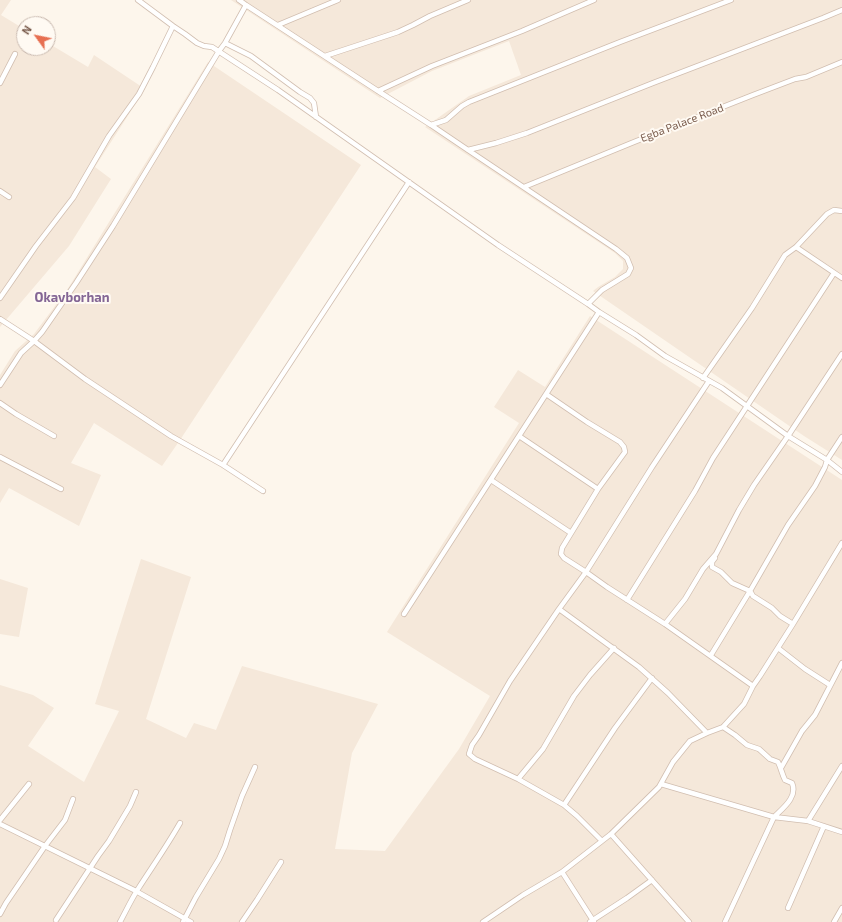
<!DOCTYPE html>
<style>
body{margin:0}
#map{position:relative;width:842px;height:922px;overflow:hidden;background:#fdf6ec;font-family:"Exo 2",sans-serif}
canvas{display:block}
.north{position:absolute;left:16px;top:16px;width:40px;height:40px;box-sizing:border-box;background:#fffaf3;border:1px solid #cabbb1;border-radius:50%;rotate:303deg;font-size:11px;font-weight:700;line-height:16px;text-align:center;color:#7a5c4d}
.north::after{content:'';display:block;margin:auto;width:14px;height:18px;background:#e76f51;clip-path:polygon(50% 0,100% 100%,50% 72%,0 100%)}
</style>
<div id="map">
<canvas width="842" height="922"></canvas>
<div class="north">N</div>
</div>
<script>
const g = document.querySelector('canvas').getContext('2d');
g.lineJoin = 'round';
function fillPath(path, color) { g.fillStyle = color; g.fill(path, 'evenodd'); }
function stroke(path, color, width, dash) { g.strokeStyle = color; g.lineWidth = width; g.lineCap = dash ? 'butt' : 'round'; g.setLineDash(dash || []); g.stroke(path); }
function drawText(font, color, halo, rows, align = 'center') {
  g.font = font + ' "Exo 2",sans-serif'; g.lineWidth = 4; g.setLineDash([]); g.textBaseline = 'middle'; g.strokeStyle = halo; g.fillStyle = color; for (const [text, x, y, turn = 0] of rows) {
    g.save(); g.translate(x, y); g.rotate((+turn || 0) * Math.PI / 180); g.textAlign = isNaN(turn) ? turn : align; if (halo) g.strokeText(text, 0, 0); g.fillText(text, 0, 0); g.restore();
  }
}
const residential = new Path2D(`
 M0 0H11L1 15 24 29V48H48V43L88 67 94 55 145 89 95 167 111 179 69 246 0 327Z
 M231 0H842V460L804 436 593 291 598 287 615 277 623 269V261L615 253 425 127 469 96 521 75 509 41 432 71 380 98Z
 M208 62 361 165 180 440 162 466 94 423 71 463 101 475 79 526 9 488 0 503V375L15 351 34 334 67 290Z
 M590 316 842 480V922H0V685L33 695 54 708 28 746 84 782 119 711 95 704 141 559 191 577 146 719 186 738 194 723 216 730 242 666 378 704 352 753 335 849 385 851 459 749 490 696 387 632 519 423 494 407 518 370 545 387Z
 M0 579 28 588 19 637 0 634Z`);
const street = new Path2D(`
 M138 0 173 26 185 34 197 43 204 46 212 47 278 90 498 245 588 304 599 312 636 335 665 356 722 388 788 436 827 460 842 472
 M246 5 378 91 431 125 468 150 616 249 627 258 631 268 628 274 602 290 588 304
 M278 25 338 0
 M225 43 251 56 300 92 310 98 314 103 316 117
 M325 56 398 32 413 25 430 16 468 0
 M0 83 15 54
 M378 91 432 66 522 31 594 0
 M431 125 446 120 462 106 469 102 620 42 731 0
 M468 150 496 143 527 133 653 83 823 18 842 10
 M524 187 634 142 753 95 795 79 806 77 842 62
 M0 191 9 197
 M796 247 842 278
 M0 298 36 246 73 198 109 136 139 94 153 67 173 26
 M0 319 34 341 85 379 171 436 223 465 263 491
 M703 378 752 308 785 255 796 247 827 214 834 210 842 211
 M0 385 21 353 34 341 42 332 76 283 113 226 219 51 225 43 246 5 239 0
 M546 394 587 422 620 442 624 447 625 452 598 489 562 548 561 554 564 558 586 572 607 587 665 624 753 686
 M0 403 16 414 54 436
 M519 436 598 489
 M0 457 61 489
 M223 465 409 182
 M491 480 571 533
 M715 558 712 562V567L721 572 732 583 750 591 753 596 772 608 780 616 793 624
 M627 600 695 491 713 458 834 273
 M559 609 639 667 668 693 707 733
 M404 614 599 312
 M665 624 685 599 703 569 716 554 739 510 754 485 788 436 842 354
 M778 648 805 669 830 685
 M711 655 750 591 788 525 815 486 825 467 827 460 842 437
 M723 727 735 735 747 745 759 749 770 759 778 762C781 768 782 774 785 780L792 783C798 797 783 808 774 817L725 922
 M781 768 802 731 815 715 842 663
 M518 779 543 749 574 696 590 675 614 648
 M661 784 774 817 808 821 842 832
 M564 805 615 728 652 678
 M0 820 29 784
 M808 821 842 766
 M0 824 134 890 191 922
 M611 834 689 922
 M602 841 577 816 564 805 518 779 475 759 469 754 472 745 479 735 510 681 559 609 586 572 652 467 709 381
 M562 872 594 922
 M788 908 824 826
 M0 914 6 903 45 846 65 820 73 799
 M56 920 98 856 109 841 130 806 136 792
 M120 922C126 911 131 900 138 889 152 867 167 846 180 823
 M183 922 196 897 219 859 225 846 230 830 242 796 255 767
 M242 922 257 900 281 862
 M483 922 523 895 562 872 602 841 611 834 659 787 673 762 690 741 707 733 723 727 744 704 753 686 760 676 793 624 842 543
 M590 922 627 898 652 880
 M834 922 842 908`);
const streetNames = [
 ["Egba Palace Road",682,123,-21]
];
const quarterNames = [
 ["Okavborhan",72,298]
];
fillPath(residential, '#f5e8da');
stroke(street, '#d1beb0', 6);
stroke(street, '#fff', 4.5);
drawText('11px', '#7a5c4d', '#fffaf3', streetNames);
drawText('bold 13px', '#846695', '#fffaf3', quarterNames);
</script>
